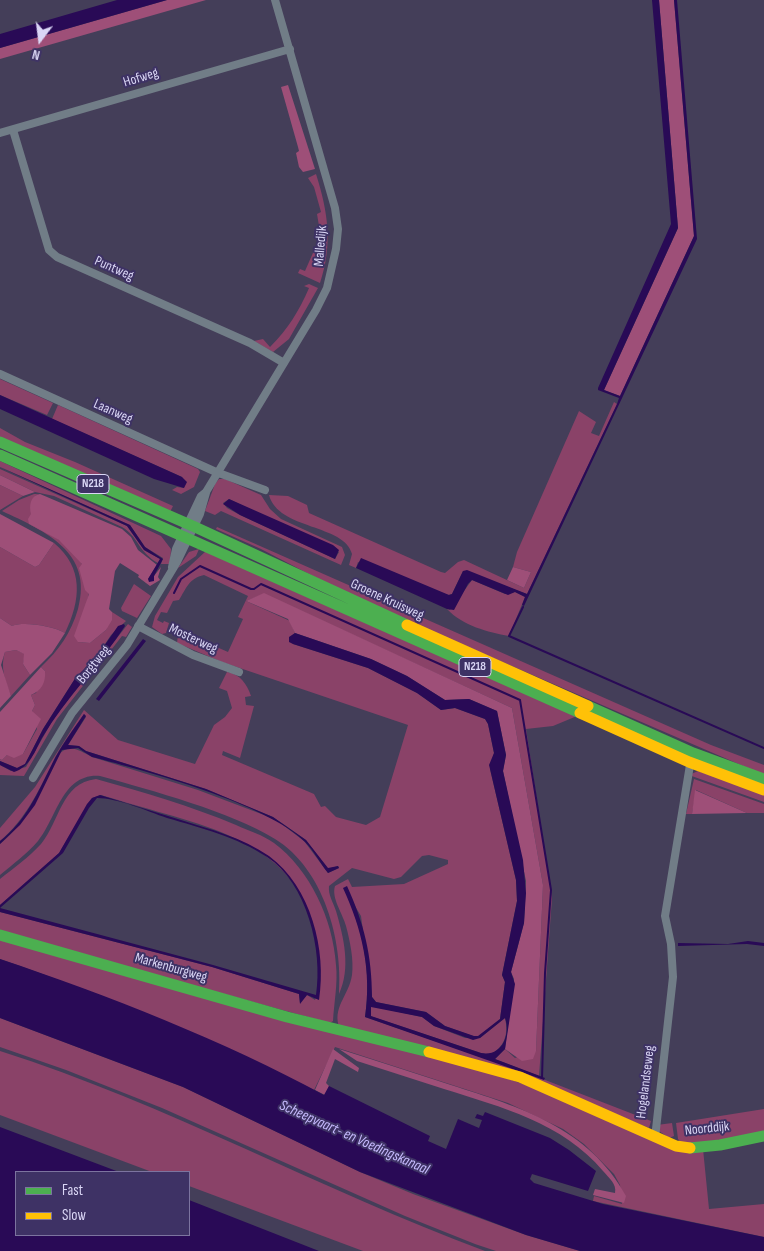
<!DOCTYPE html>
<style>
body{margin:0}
#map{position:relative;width:764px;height:1251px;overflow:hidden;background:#443e59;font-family:"Sofia Sans Condensed",sans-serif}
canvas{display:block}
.legend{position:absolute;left:15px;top:1171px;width:175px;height:65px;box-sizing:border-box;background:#3e3265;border:1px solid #7c749f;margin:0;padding:6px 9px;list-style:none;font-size:15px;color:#dad6f5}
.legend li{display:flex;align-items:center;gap:10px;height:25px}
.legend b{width:25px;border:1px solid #7c749f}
.north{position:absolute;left:15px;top:15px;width:50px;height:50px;-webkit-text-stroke:4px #3e3265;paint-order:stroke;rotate:195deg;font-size:14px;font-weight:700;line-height:20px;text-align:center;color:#dad6f5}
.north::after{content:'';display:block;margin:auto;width:18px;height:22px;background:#dad6f5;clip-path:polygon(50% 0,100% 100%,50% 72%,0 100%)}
</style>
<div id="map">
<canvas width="764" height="1251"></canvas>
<ul class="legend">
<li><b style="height:6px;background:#4caf50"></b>Fast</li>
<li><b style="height:6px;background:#ffc107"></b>Slow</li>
</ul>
<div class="north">N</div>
</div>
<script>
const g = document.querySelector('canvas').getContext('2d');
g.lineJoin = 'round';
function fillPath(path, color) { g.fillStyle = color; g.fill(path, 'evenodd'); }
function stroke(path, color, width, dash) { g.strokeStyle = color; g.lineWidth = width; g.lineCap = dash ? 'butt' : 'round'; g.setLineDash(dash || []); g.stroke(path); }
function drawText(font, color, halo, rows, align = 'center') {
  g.font = font + ' "Sofia Sans Condensed",sans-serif'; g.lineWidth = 4; g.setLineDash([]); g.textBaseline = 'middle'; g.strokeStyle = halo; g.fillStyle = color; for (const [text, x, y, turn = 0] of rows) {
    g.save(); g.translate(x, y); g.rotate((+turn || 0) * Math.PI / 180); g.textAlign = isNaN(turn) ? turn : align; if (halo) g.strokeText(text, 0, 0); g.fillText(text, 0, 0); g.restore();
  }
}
const green = new Path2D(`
 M316 174C328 212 333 244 320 283L298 273 300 269 305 271 320 237 316 234 319 226 317 214 321 212 314 187 308 178Z
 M309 284 318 288 289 339 273 352 254 341 263 339 270 347C288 329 299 311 309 288L304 286Z
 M0 379 53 403 47 415 0 395Z
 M614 402 617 404 527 594 463 571 452 594 448 595 358 562 356 568 349 565 352 554C345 524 278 530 269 495L288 496 307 505 309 513 441 572 445 573 458 562 464 560 524 588 531 572 513 567 517 552 579 411 596 422 591 433 599 436Z
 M58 405 198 469 200 472 194 487 181 494 172 490 177 487 184 488 182 477 52 419Z
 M0 428 25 442 75 462 173 506 170 512 0 439Z
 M0 461 161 536 171 549 170 564H161L163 558 145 547 130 525 0 467Z
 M0 469 127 526 144 550 160 559 158 563C138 552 138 536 122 527L54 496 35 492 0 475Z
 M219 479H225L261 495 270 509 281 519 342 547 345 555 341 565 221 511 215 515 205 511 215 484ZM229 499 339 552 335 559 240 515 227 508 223 503Z
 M0 485 23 496 0 510Z
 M34 494H40L36 495 29 524C47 532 73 544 82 564 86 573 80 579 89 593L78 642 90 643 106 630 112 612 126 621 111 635 95 659 76 677 43 729 25 764 17 768 0 761V759L2 760 7 755 23 754 37 729 32 711 35 705 31 695 36 693 45 671 41 667C59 650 71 633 78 609 94 552 45 531 2 511L19 500Z
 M217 527 711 745 764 765V775L357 599 261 549 216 529Z
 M54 543C84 568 81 600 65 633 54 626 24 621 12 626L0 618V547L35 567 39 565Z
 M199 549 196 556 178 568 189 552Z
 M206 551 577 716 553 726 526 729 552 898 539 1076 495 1059 505 1049 515 1058 536 1051 543 885 512 708 264 594 246 601 290 621 295 633 289 638 293 644 368 668 417 693 441 710 455 708 485 719 488 724 494 753 490 769 516 880 517 901 502 975 505 982 500 1019 478 1037 473 1036 445 1026 426 1012 376 1002 372 997 361 916 344 888C363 930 372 971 365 1017L522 1071 651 1121 649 1128 543 1084 340 1029C331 1008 349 996 352 975 354 960 350 941 346 926 343 914 331 898 335 886L348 879 352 887 404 884 448 864V860L429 855 422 856 401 877 394 879 352 868 329 886C328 895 333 902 336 911 344 938 351 968 339 994 343 941 324 869 275 839 229 811 153 791 100 776 62 773 57 818 38 841 27 854 13 864 0 875V844C29 820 41 788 58 756 68 742 80 751 92 757L198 790 264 815 279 822 304 841 328 873 339 868 338 866 328 869 306 840 273 817 206 789 86 751 79 746 68 745 86 717 84 714C73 730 60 746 52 764 38 792 25 820 0 841V828L35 787 84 710 118 740 195 764 214 725 225 717 232 708 227 691 219 688 227 672C240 674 247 684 251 696L245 697 246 705 254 706 240 758 223 751 222 755 314 794 321 807 325 806 336 817 366 825 380 817 408 725 222 662 177 643 178 635 210 650 212 645 228 652 243 619 238 617 248 596 204 575C189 578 186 589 179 600L173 601 167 613 161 612 157 620 163 623 164 621 169 623 166 633 162 634 152 627 155 616 178 577Z
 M472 580 505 594 515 592 525 597 509 636C488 632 463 626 447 609L450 610Z
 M134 584 151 596 137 618 122 611 121 608Z
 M128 624 132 627 126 637 122 636 57 719 24 776 0 775V765L11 771 26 767 54 718Z
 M16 650 25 654 23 664 30 675 11 696C5 681 0 667 5 652Z
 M698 771 764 793V802L689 775Z
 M96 779C143 792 191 806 236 825 249 831 263 835 274 843 310 870 333 919 336 965 338 983 334 1003 333 1021L330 1023 0 933V912L212 967 299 994 300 1003 307 995 315 1000C324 979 319 966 316 944 304 839 201 826 118 800L101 795 92 798 59 853 0 905V879C14 868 29 857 41 844 60 821 61 783 96 779Z
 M694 779 764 804V813H747L696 790 692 814H686Z
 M0 940 477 1068 546 1092 652 1139 703 1149 709 1209 764 1204V1237L593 1201 594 1196 622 1204 620 1185 614 1174 584 1144 563 1129 508 1103 335 1047 314 1090C212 1041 108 996 0 959Z
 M371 1006 422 1017 434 1026 465 1038H480L505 1018C509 1035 504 1047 490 1055L481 1053 370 1016Z
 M0 1018 183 1087 360 1172 413 1194 526 1235 580 1251H496L475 1244 405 1216 162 1108 66 1070 0 1047Z
 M0 1051C167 1104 321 1190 485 1251H363L189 1186V1172H152L0 1115Z
 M764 1109V1135L683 1145 678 1139 676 1123Z
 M672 1123 674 1136 669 1138 659 1131 657 1125Z`);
const forest = new Path2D(`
 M167 0H206L0 59V48Z
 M659 0H674L694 236 620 396 604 390 678 228Z
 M288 85 315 169 303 172 299 167 296 153 299 151 298 147 281 87Z
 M0 475 35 492 23 496 0 485Z
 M40 494 122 529 131 537 138 550 157 565 148 579 154 581V576L161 567 158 577 160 580 150 586 138 577 139 575 120 563 115 571 109 609 112 612V620L106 630 90 643 78 642 74 636 89 594 85 590 79 568 82 564 59 540 29 524 28 519 31 514C29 506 30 496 40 494Z
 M0 514 54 543 39 565 35 567 0 547Z
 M513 567 531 572 524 588 507 580Z
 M264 593 512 708 543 885 536 1051 533 1059 522 1061 505 1049 514 979 511 972 524 923 526 881 503 771 506 755 497 711 469 699 445 700 407 676 371 659 295 633 288 619 246 601Z
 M0 618 12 626C23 621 54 626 65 633L52 653 30 675 23 664 24 654 16 650 5 652 1 665 11 696 0 708Z
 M41 667 45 671C46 683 41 691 31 695L35 705 32 711 41 719 23 754 14 758 7 755 2 760 0 759V712Z
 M695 790 747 813 692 814Z
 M333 1049 359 1068 358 1072 335 1059 326 1083 329 1086 325 1095 315 1090Z
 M339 1049C377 1061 414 1073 451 1085 520 1107 589 1128 626 1196L624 1203 593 1195 595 1189 615 1193C617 1184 609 1178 603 1171 563 1123 501 1107 444 1089 415 1080 386 1070 357 1061Z`);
const water = new Path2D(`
 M117 0H167L0 48V34Z
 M652 0H659L678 228 604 390 620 396 694 236 674 0H677L697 239 524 606 522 605 525 597 515 592 508 595 472 580 468 584 454 610 447 609 356 568 361 558 449 595 452 594 463 571 467 570 527 594 617 404 619 398 598 390V388L671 224Z
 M0 395 182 477 187 482 184 488 154 479 0 409Z
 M0 467 130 525 145 547 163 559 154 576V581L149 582 148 579 160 559 144 550 127 526Z
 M229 499 333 545 339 550 335 559 240 515 223 504Z
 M124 624 125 626C100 665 66 697 42 738 35 751 30 767 14 772L0 765V761L17 768 25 764 43 729 76 677 95 659 118 626Z
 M295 633 371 659 407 676 445 700 469 699 497 711 506 755 503 771 523 860 526 893 524 923 511 972 515 984 505 1049 495 1059 540 1076 545 1078 544 1080 365 1017C372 971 362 929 343 888L347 886C364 923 372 956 372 997L376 1002 426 1012 445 1026 474 1036H478L500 1019 505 982 502 975 517 901 516 880 490 769 489 765 494 753 488 724 485 719 455 708 441 710 417 693 368 668 293 644 289 642V637ZM371 1007 422 1017 434 1026 473 1040 480 1038 505 1018C511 1036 501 1057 481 1053L371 1016Z
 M143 639 146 641 99 701 96 699Z
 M84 714 86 716 68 745 79 746 86 751 206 789 273 817 306 840 328 868 338 866 339 868 328 873C320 863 314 851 305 842 268 804 146 771 92 757L78 748 62 750 35 805 20 825 0 844V841C26 821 38 792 52 764 61 746 73 730 84 714Z
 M100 795C127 803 154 812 181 820 210 829 243 838 269 856 311 887 327 950 319 1000L307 995 300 1004 299 994 212 967 0 912V905L59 853 87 804 92 798ZM97 798C118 798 147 811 167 818 201 828 237 837 267 857 307 883 323 950 316 995L213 965 0 908 63 853 89 808Z
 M748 941 764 943V946L747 944 678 946V943L728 944Z
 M0 959C107 995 225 1041 324 1095L329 1086 430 1136 428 1141 446 1149 458 1119 479 1128 482 1120 475 1118 477 1114 483 1116 485 1112 550 1138 569 1150 596 1171 588 1191 532 1174 530 1179 534 1183 603 1204 764 1237V1251H580L526 1235 360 1172 183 1087 0 1018Z
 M0 1127 119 1172H16V1235H189V1200L319 1251H0Z`);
const stream = new Path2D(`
 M174 593 181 579 200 566 251 589H254L261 584 520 700 551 890 545 973 542 1078
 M523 607 509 636 764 748`);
const street = new Path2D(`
 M13 130 49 250 57 257 250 343 284 363
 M0 133 290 49
 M0 374 216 472 265 490
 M172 567 176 549 201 496 206 492 316 310 327 288 336 249 338 229 335 208 275 0
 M138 626 193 655 239 672
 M33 778 72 713 127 645 177 562 200 514 206 493
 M655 1138 673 977 671 944 665 916 691 759`);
const fast = new Path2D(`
 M0 442 195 527 407 625
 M0 455 580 713
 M588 706 693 753 764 779
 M0 935 287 1017 429 1052
 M690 1148 720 1145 764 1136`);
const slow = new Path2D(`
 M407 625 588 706
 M580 713 689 762 764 790
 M429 1052 520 1077 676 1146 690 1148`);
const shields = [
 [93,484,32],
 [475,667,32]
];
const shieldNames = [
 ["N218",93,484],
 ["N218",475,667]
];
const streetNames = [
 ["Hofweg",141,78,-17],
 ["Malledijk",321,246,-85],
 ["Puntweg",114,269,24],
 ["Laanweg",113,412,24],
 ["Groene Kruisweg",387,600,25],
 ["Mosterweg",193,639,25],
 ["Borgtweg",94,665,-51],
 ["Markenburgweg",171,968,16],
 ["Hogelandseweg",646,1082,-83],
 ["Noorddijk",707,1129,-6]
];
const waterNames = [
 ["Scheepvaart- en Voedingskanaal",354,1138,24]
];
fillPath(green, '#8a4268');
fillPath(forest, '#9e4f78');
fillPath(water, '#290a56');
stroke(stream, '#290a56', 2);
stroke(street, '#717d87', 8);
stroke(fast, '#4caf50', 11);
stroke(slow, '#ffc107', 11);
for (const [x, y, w] of shields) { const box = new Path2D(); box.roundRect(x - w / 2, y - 9.5, w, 19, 4); g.fillStyle = '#3e3265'; g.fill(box); stroke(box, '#dad6f5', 1); }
drawText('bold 12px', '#dad6f5', null, shieldNames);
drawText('14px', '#dad6f5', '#3e3265', streetNames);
drawText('italic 15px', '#c6bafe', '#3e3265', waterNames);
</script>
